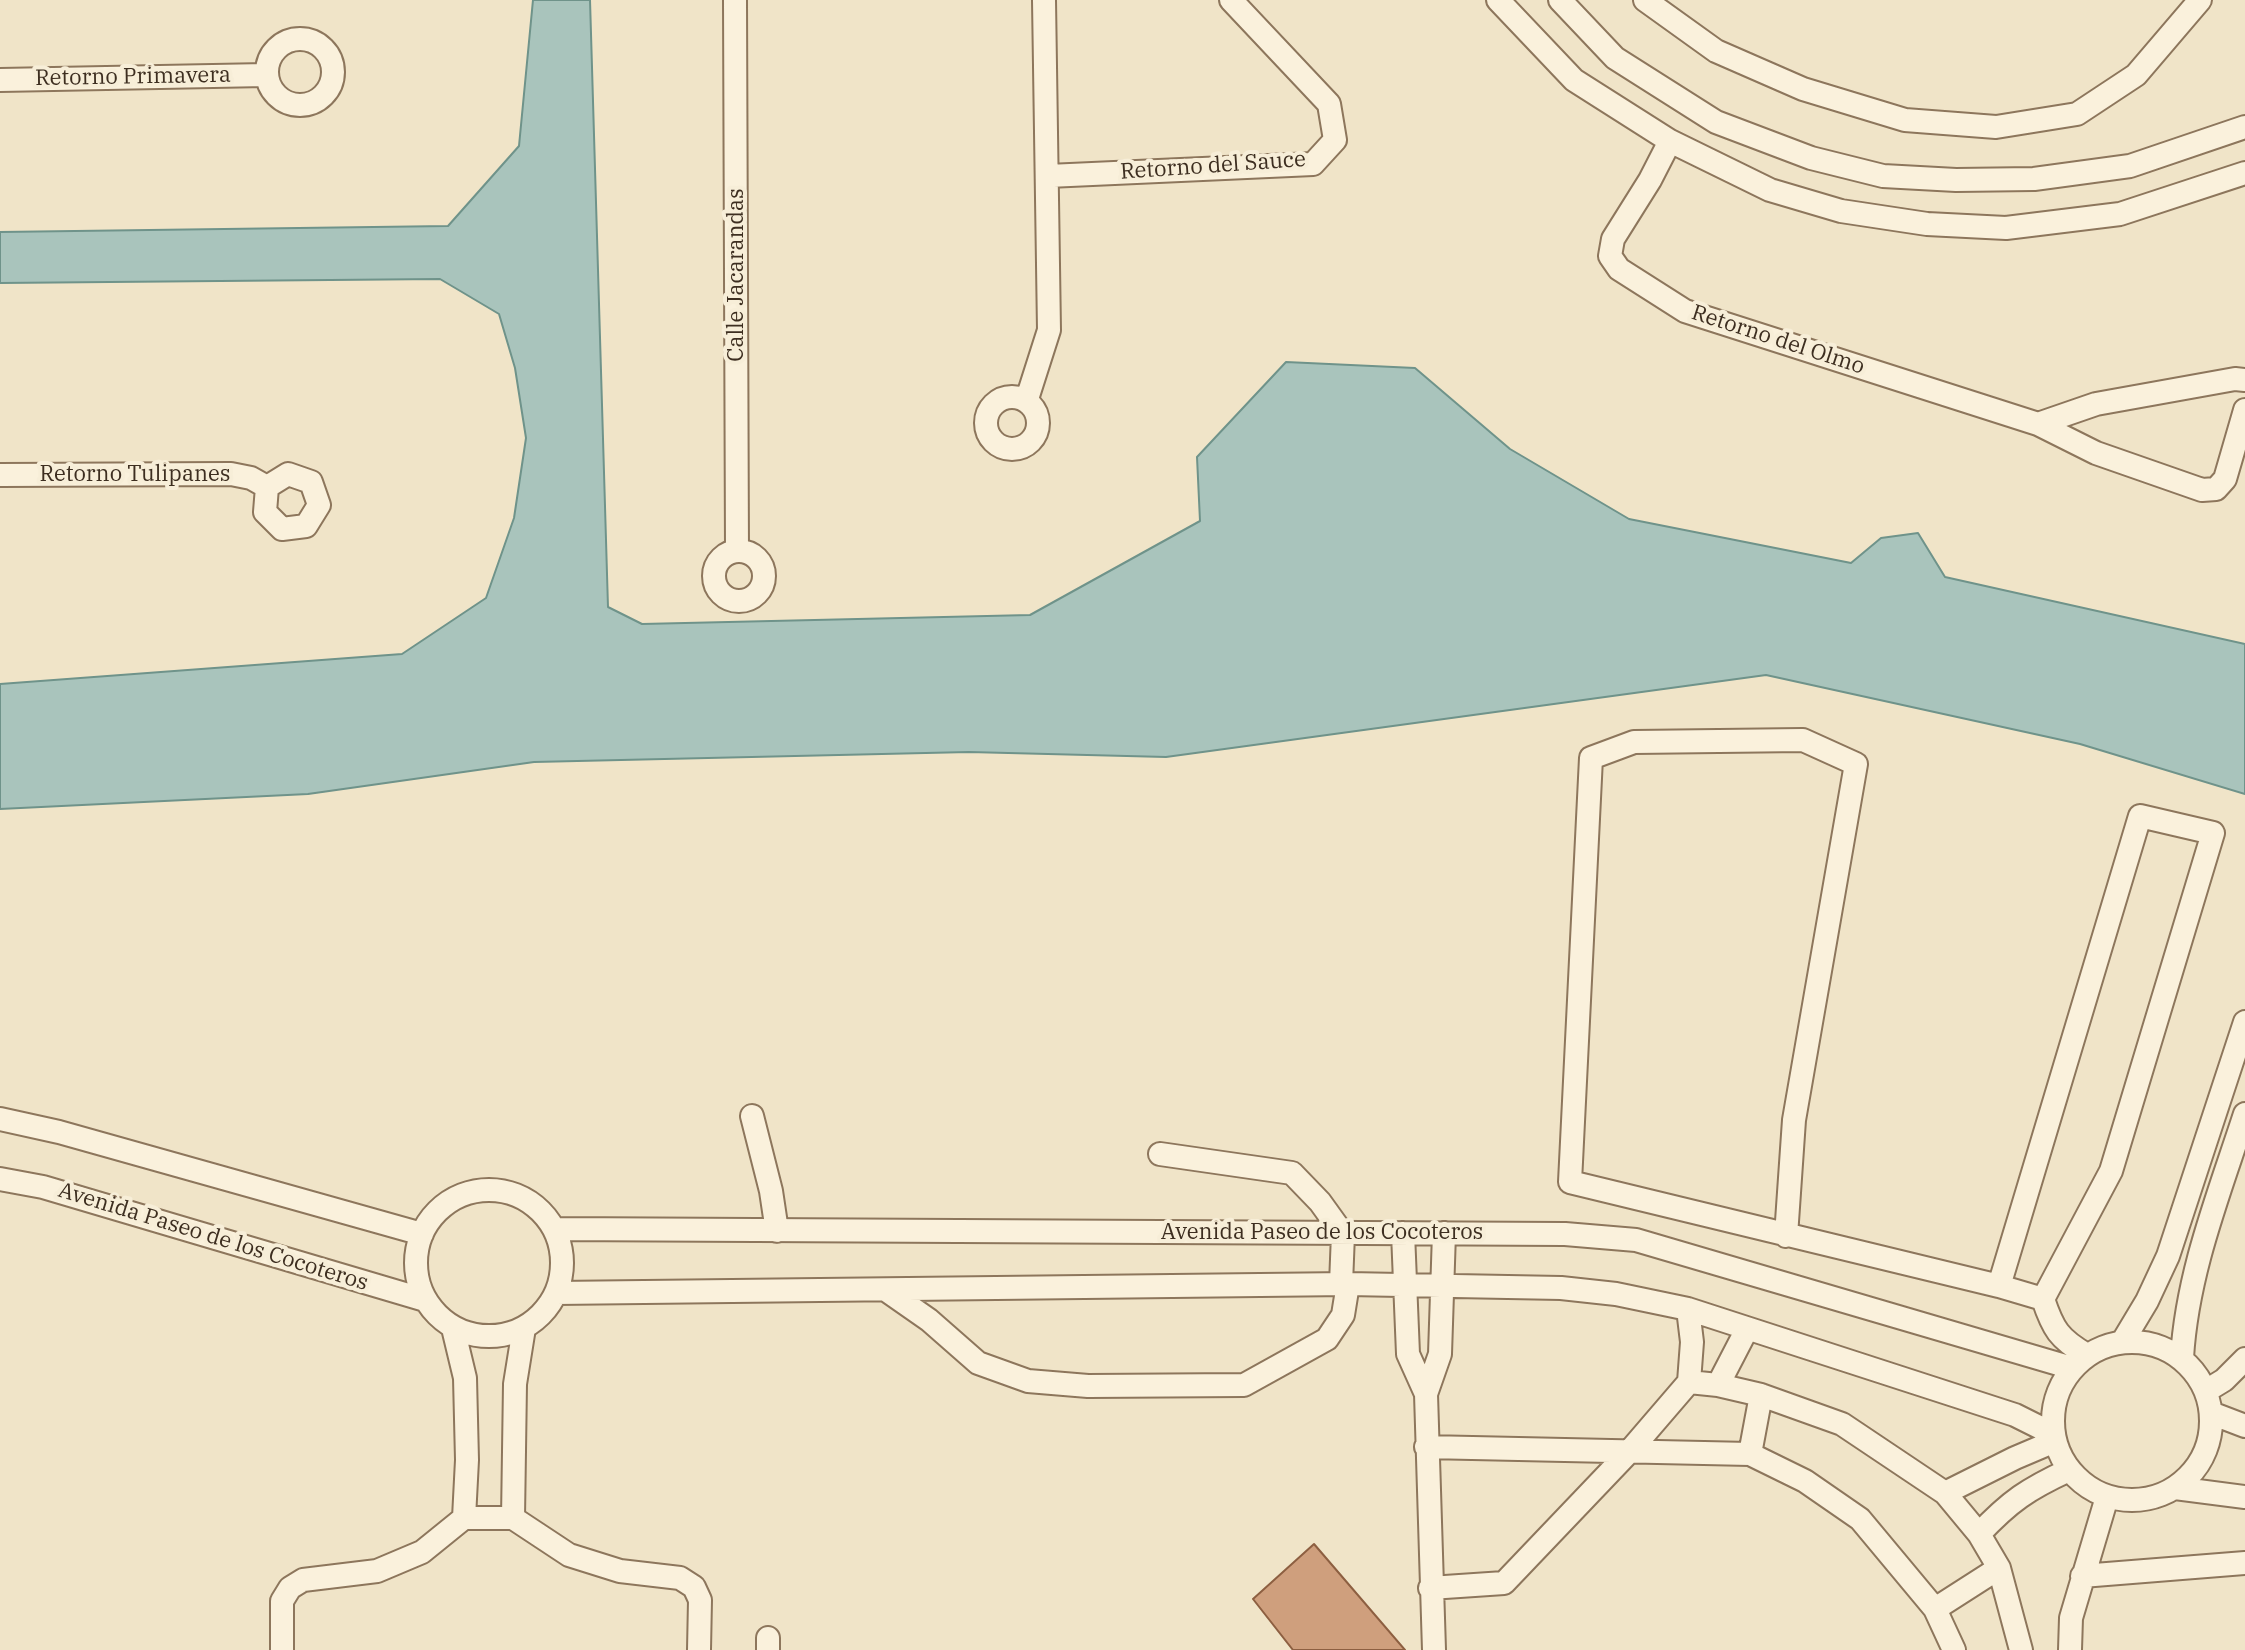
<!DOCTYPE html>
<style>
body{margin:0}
canvas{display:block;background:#f0e4c8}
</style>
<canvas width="2245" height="1650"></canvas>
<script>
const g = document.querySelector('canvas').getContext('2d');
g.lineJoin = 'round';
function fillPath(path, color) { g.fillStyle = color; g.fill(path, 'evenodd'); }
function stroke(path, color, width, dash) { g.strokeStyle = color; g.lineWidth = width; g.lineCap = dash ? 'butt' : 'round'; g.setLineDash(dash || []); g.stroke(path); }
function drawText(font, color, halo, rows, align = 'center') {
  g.font = font + ' "IBM Plex Serif",serif'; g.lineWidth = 8; g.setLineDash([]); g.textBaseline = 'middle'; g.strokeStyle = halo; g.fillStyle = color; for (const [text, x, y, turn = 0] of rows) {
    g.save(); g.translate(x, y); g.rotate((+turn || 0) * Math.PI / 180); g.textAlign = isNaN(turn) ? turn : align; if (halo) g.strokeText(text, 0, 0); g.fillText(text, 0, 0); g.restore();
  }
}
const water = new Path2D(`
 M533 0H590L608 607 642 624 1030 615 1200 521 1197 457 1286 362 1415 368 1510 449 1629 519 1851 563 1881 538 1918 533 1945 577 2245 644V794L2080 744 1766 675 1166 757 969 752 534 762 308 794 0 809V684L402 654 486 598 514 518 526 438 515 368 499 314 440 279 0 283V232L448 226 519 146Z`);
const shadow = new Path2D(`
 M1314 1547 1334 1567 1405 1650H1296Z`);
const building = new Path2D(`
 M1314 1544 1405 1650H1293L1253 1599Z`);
const minor = new Path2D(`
 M735 0 737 550
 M1498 0 1574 80 1670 141 1770 190 1841 211 1927 224 2006 228 2120 214 2245 173
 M1560 0 1615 58 1716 122 1811 158 1883 176 1956 180 2034 179 2130 166 2245 127
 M1645 0 1716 51 1803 89 1905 120 1996 127 2077 114 2136 75 2200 0
 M267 72a33 33 0 1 1 66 0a33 33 0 1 1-66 0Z
 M0 80 266 75
 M1670 141 1650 180 1613 239 1610 256 1619 269 1685 311 2038 424 2096 453 2202 490 2216 489 2225 479 2245 410
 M1048 176 1313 164 1335 140 1329 104 1231 0
 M986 423a26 26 0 1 1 52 0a26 26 0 1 1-52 0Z
 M1027 399 1049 330 1044 0
 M2038 424 2096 404 2235 379 2245 380
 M288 474 311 482 319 505 306 526 282 529 265 512 267 487Z
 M0 475 231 474 251 478 267 487
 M714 576a25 25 0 1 1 50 0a25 25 0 1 1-50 0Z
 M752 1116 771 1191 777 1231
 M0 1119 59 1132 422 1234
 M1160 1154 1292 1173 1320 1202 1343 1234 1341 1284
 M0 1179 43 1187 425 1300
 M416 1263a73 73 0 1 1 146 0a73 73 0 1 1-146 0Z
 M554 1229 1565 1234 1636 1240 2072 1368
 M1403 1233 1408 1354 1426 1394
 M1786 1236 1794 1120 1856 764 1803 740 1634 742 1591 758 1570 1182 1999 1286 2043 1299C2053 1329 2059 1339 2087 1355
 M1999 1286 2140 816 2213 833 2111 1171 2043 1299
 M886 1290 929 1320 978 1363 1028 1381 1088 1386 1244 1385 1327 1339 1343 1315 1348 1284
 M556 1293 1348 1284 1561 1288 1616 1294 1688 1309 2015 1415 2053 1434
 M453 1328 465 1378 467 1460 464 1518
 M2123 1341 2147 1301 2168 1256 2245 1022
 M2053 1421a79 79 0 1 1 158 0a79 79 0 1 1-158 0Z
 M2182 1358C2187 1273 2219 1194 2245 1114
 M1689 1382 1718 1385 1761 1395 1842 1424 1945 1493 1979 1534 1999 1568 2021 1650
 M1718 1385 1747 1329
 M2206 1391 2224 1380 2245 1359
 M2211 1413 2245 1426
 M1426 1447 1750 1454 1805 1481 1860 1519 1935 1609 1954 1650
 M1750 1454 1761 1395
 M2175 1488 2245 1497
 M1945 1493 2015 1458 2055 1441
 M513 1518 515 1384 524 1328
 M1979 1534C2010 1501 2028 1489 2069 1470
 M2082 1576 2245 1563
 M1430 1588 1504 1583 1628 1453 1689 1382 1692 1342 1688 1309
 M1935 1609 1999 1568
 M282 1650V1601L290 1588 303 1580 377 1571 422 1552 464 1518H513L569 1555 620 1571 680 1578 694 1587 700 1600 699 1650
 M768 1650V1638
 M1434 1650 1426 1394 1440 1354 1444 1233
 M2070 1650 2071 1618 2107 1497`);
const streetNames = [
 ["Retorno Primavera",133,77,-1],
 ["Retorno del Sauce",1213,166,-4],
 ["Calle Jacarandas",737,275,-90],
 ["Retorno del Olmo",1778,340,18],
 ["Retorno Tulipanes",135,475],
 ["Avenida Paseo de los Cocoteros",1322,1233],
 ["Avenida Paseo de los Cocoteros",213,1237,17]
];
fillPath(water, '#a9c4bc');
stroke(water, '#6f938a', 2);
fillPath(shadow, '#0003');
fillPath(building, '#cf9f7d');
stroke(building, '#8d5f41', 2);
stroke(minor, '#8d765c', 26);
stroke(minor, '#faf1dc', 22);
drawText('22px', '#3d2e20', '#f7eed8', streetNames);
</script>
